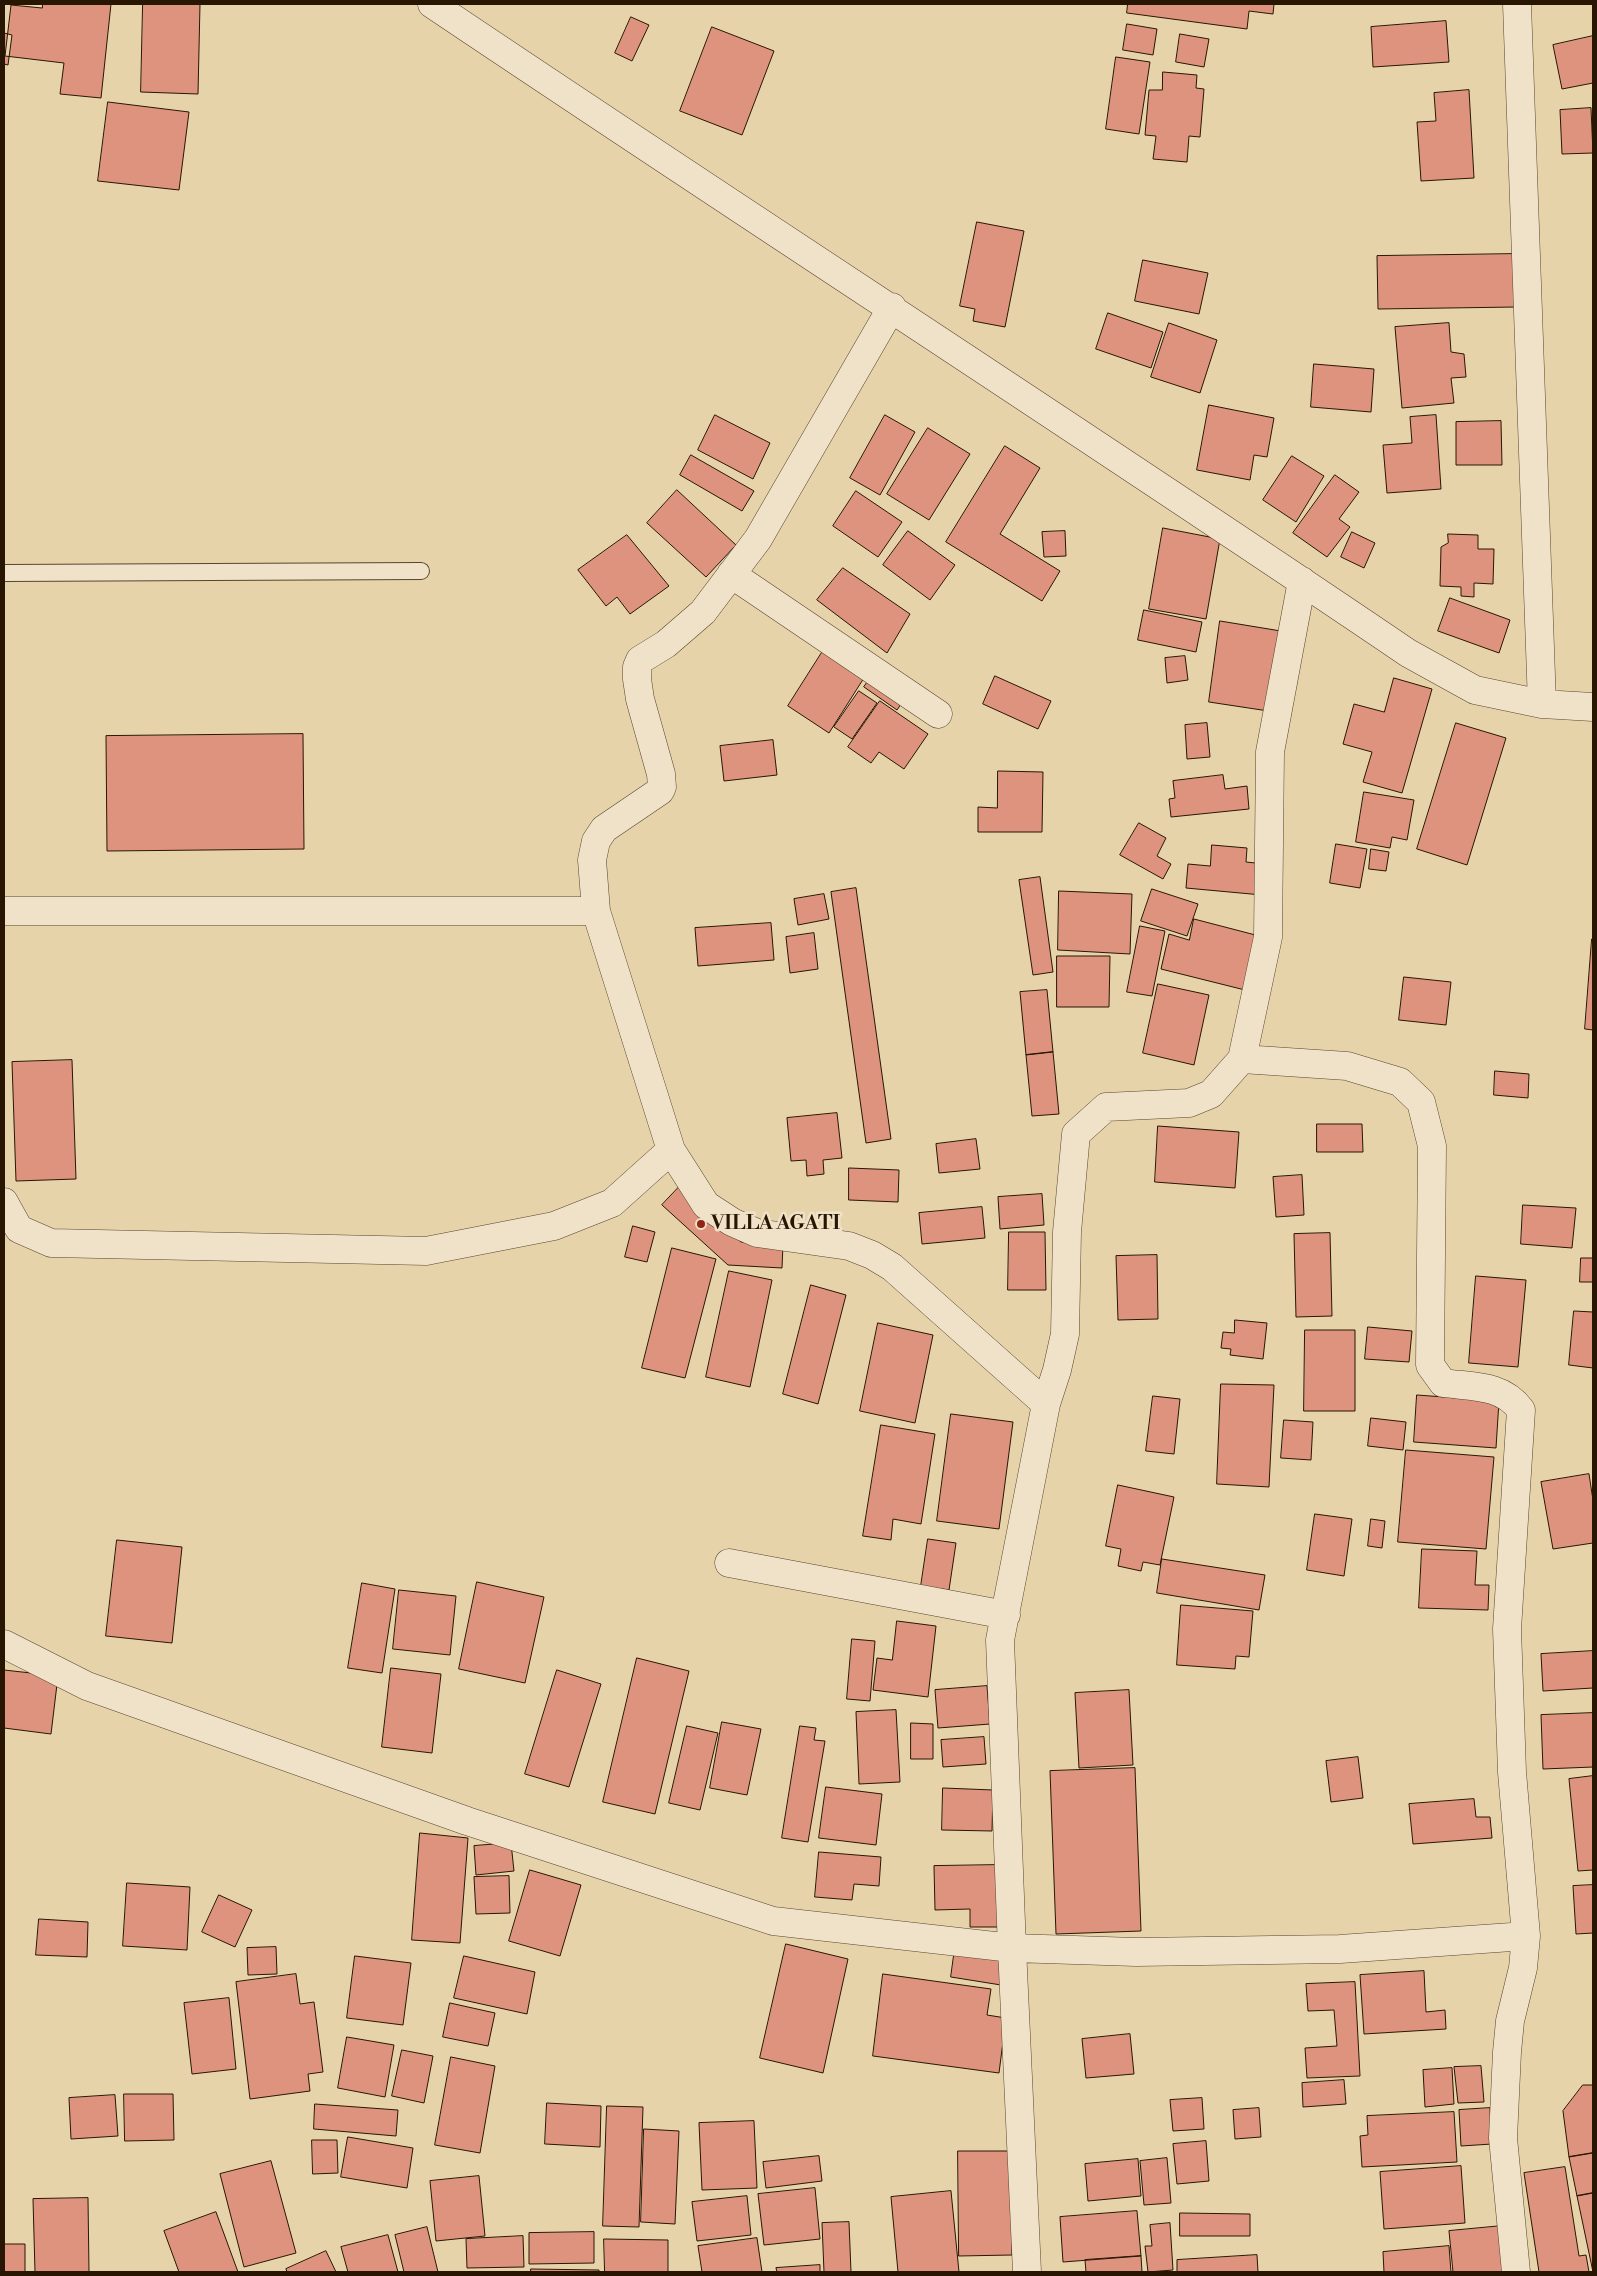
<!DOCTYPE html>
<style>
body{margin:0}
#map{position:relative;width:1597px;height:2276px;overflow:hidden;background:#e7d3aa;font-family:"Libre Bodoni",serif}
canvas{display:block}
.frame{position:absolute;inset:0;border:5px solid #281603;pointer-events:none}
</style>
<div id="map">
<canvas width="1597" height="2276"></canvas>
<div class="frame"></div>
</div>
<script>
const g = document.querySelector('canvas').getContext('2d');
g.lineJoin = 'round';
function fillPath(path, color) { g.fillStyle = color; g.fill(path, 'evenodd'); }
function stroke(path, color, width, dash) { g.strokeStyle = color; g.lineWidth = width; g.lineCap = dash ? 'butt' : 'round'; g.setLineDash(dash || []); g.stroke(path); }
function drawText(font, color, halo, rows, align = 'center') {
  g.font = font + ' "Libre Bodoni",serif'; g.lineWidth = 5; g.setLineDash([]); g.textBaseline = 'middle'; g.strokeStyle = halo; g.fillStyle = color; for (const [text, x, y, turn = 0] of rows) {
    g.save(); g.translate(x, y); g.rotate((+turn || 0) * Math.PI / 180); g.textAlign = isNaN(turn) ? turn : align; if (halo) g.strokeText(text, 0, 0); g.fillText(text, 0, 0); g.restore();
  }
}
const building = new Path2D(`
 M43 4H111L101 98 60 94 64 63 5 56 11 5 42 8Z
 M143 4H200L198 94 141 92Z
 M1128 4H1274L1273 14 1249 11 1247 29 1127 13Z
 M631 17 649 25 632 61 615 53Z
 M1446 21 1449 62 1373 67 1371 27Z
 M1127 24 1157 29 1153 55 1123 50Z
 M712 27 774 51 742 135 680 111Z
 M4 33 12 35 8 65 4 64Z
 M1180 34 1209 39 1204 67 1176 62Z
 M1593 36V83L1562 89 1553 45Z
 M1116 57 1150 62 1139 134 1106 129Z
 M1163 72 1197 75 1196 88 1204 89 1200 137 1189 136 1187 162 1153 159 1156 136 1145 135 1149 90H1162Z
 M1469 90 1474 178 1421 181 1417 122 1436 121 1434 93Z
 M108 102 189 112 179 190 98 181Z
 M1591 108 1593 153 1562 154 1560 110Z
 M977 222 1024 231 1005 327 973 321 975 309 960 306Z
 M1515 254 1516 307 1378 309 1377 256Z
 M1143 260 1208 273 1199 314 1135 301Z
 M1108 313 1163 332 1151 368 1096 349Z
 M1169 323 1217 340 1200 393 1151 377Z
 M1449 323 1451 352 1464 354 1466 377 1451 378 1454 403 1402 408 1395 327Z
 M1314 364 1374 369 1371 412 1311 407Z
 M1209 405 1274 418 1267 457 1254 455 1250 480 1197 470Z
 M715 415 770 443 753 479 698 450Z
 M885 415 915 432 880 495 850 478Z
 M1436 415 1441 489 1387 493 1383 445 1412 443 1410 417Z
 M1501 421 1502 465H1456V422Z
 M928 428 970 454 929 520 887 494Z
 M1005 446 1040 468 1000 534 1060 571 1042 601 946 542Z
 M691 455 754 491 742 511 680 475Z
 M1292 456 1324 476 1296 522 1263 500Z
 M1335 475 1359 492 1339 519 1350 527 1327 557 1293 533Z
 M677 490 736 545 706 577 647 523Z
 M856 491 902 522 878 557 833 526Z
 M1163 528 1220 539 1206 619 1149 609Z
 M908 531 955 565 930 600 883 565Z
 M1065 531 1066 556 1044 557 1042 532Z
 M1352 532 1375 543 1364 568 1341 557Z
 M1448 534 1478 535V549H1494L1493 584 1474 583V597L1461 596V587L1440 586 1441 547 1448 543Z
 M627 535 669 586 630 614 617 597 606 606 578 570Z
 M843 568 910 614 887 653 817 600Z
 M1450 598 1510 620 1499 653 1438 631Z
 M1144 610 1202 622 1196 652 1138 640Z
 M1220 621 1287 632 1275 712 1209 702Z
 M828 643 869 670 829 733 788 706Z
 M1185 656 1188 680 1167 683 1165 658Z
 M874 673 907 695 897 710 864 687Z
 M995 676 1051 701 1038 729 983 704Z
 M1394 678 1432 689 1402 793 1363 782 1372 752 1343 744 1354 704 1384 712Z
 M859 691 877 703 852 739 834 727Z
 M880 701 928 734 904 769 879 752 871 763 848 747Z
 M1207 723 1210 757 1187 759 1185 725Z
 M1456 723 1506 738 1467 865 1417 849Z
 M303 734 304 849 107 851 106 736Z
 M773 740 777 775 724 781 720 746Z
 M998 771 1043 772 1042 832H978V807L997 808Z
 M1223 775 1225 789 1247 786 1249 809 1171 817 1169 799 1175 798 1173 781Z
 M1364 792 1414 800 1407 840 1392 837 1390 848 1356 842Z
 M1139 823 1166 838 1157 856 1171 864 1163 879 1120 855Z
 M1336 844 1367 849 1360 888 1330 883Z
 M1212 845 1247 848 1246 862 1265 864 1262 895 1186 888 1188 864 1210 866Z
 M1371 849 1389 852 1386 871 1369 869Z
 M1040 877 1053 972 1033 975 1019 880Z
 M856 888 891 1139 866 1143 831 892Z
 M1152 889 1198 904 1187 936 1141 921Z
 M1059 891 1132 894 1130 954 1058 950Z
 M824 894 829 919 798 925 794 899Z
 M1194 919 1267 938 1253 992 1161 969 1169 934 1189 940Z
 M771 923 774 960 698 966 695 928Z
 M1140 926 1165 931 1152 996 1127 992Z
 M814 933 818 969 790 973 786 937Z
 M1592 939H1593V1030L1585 1029Z
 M1057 956H1110L1109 1007H1057Z
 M1404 977 1451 982 1446 1025 1399 1020Z
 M1158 984 1209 995 1194 1065 1143 1053Z
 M1047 990 1053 1052 1026 1055 1020 992Z
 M1053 1052 1059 1114 1032 1116 1026 1055Z
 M72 1060 76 1179 16 1181 12 1062Z
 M1495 1071 1529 1074 1528 1098 1494 1095Z
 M837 1113 842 1158 823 1160 824 1174 807 1176 806 1160 791 1161 787 1118Z
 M1317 1124H1362L1363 1152H1317Z
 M1158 1126 1239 1132 1235 1188 1155 1182Z
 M976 1139 980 1169 939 1173 936 1144Z
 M849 1168 899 1170 898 1202 849 1200Z
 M1302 1175 1304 1215 1276 1217 1273 1177Z
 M680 1186 741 1242 783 1244 782 1268 728 1265 662 1205Z
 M1042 1194 1044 1225 1000 1229 998 1197Z
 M1523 1205 1576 1208 1572 1248 1521 1244Z
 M982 1207 985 1238 922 1244 919 1213Z
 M633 1226 655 1232 647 1262 625 1257Z
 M1009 1232H1045L1046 1290H1008Z
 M1330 1233 1332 1316 1296 1317 1294 1234Z
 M672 1248 716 1259 685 1378 642 1368Z
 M1157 1255 1158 1319 1118 1320 1116 1256Z
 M1581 1258H1593V1282H1580Z
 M729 1271 772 1280 750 1387 706 1377Z
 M1476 1276 1526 1280 1518 1367 1469 1363Z
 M811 1285 846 1295 818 1404 783 1394Z
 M1574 1311 1593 1312V1368L1569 1365Z
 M1235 1320 1267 1323 1263 1359 1230 1355 1231 1349 1221 1348 1223 1332 1234 1333Z
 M878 1323 933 1335 915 1423 860 1411Z
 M1368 1327 1412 1331 1409 1362 1365 1359Z
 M1305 1330H1355V1411H1304Z
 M1221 1384 1274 1385 1269 1487 1217 1484Z
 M1417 1395 1499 1401 1496 1448 1414 1442Z
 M1153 1396 1180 1399 1174 1454 1146 1451Z
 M951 1414 1013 1422 999 1529 937 1521Z
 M1371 1418 1406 1422 1403 1450 1368 1446Z
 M1284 1420 1313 1422 1311 1460 1281 1458Z
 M881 1425 935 1434 921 1524 893 1519 891 1540 863 1536Z
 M1406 1450 1494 1457 1486 1549 1398 1542Z
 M1589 1474 1593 1500V1543L1553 1549 1541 1482Z
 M1118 1485 1174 1497 1160 1565 1143 1562 1141 1571 1118 1566 1121 1549 1106 1546Z
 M1315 1514 1352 1519 1344 1576 1307 1570Z
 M1371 1519 1385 1521 1382 1548 1368 1546Z
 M928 1539 956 1543 949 1590 921 1586Z
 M117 1540 182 1547 172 1643 106 1636Z
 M1422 1549 1477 1551 1475 1585H1489L1488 1610 1419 1608Z
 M1162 1559 1265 1575 1259 1610 1157 1593Z
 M477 1582 544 1597 525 1683 459 1669Z
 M362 1583 395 1589 382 1673 348 1668Z
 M399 1590 456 1596 450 1655 393 1649Z
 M1181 1605 1253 1611 1249 1657 1236 1656 1235 1669 1177 1665Z
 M897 1621 936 1626 928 1697 873 1690 877 1658 892 1660Z
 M852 1639 875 1641 870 1701 847 1699Z
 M1593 1651V1688L1543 1691 1541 1654Z
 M637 1658 689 1671 655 1814 603 1802Z
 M391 1668 441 1674 432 1753 382 1747Z
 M4 1670 58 1676 51 1734 4 1728Z
 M557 1670 601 1684 569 1787 525 1774Z
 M987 1686 990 1724 938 1728 935 1690Z
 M1129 1690 1133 1765 1079 1768 1075 1693Z
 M896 1710 900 1782 859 1784 856 1712Z
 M1593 1713V1767L1543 1769 1541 1715Z
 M722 1722 761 1729 747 1795 710 1788Z
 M911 1723 933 1724V1759H911Z
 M687 1726 718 1733 700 1810 669 1803Z
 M800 1726 816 1728 814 1740 825 1741 808 1842 782 1838Z
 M984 1737 986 1764 943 1767 941 1740Z
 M1358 1757 1363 1798 1331 1802 1326 1761Z
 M1135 1768 1141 1931 1056 1934 1050 1771Z
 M1593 1776V1870L1578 1871 1569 1779Z
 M826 1787 882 1794 876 1845 819 1838Z
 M943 1788 993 1790 992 1831 942 1830Z
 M1474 1799 1476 1817H1490L1492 1838 1413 1844 1409 1804Z
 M420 1833 468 1838 460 1943 412 1940Z
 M511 1843 514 1871 476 1875 474 1846Z
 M819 1852 881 1857 879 1886 854 1884 852 1900 815 1897Z
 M998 1865 999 1927H970V1909L935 1910 934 1866Z
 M530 1870 581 1885 560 1956 509 1941Z
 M509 1876 510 1913 476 1914 474 1877Z
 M127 1883 190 1887 187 1950 123 1946Z
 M1593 1885V1933L1576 1934 1573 1886Z
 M219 1895 252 1910 235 1947 202 1932Z
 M39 1919 88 1922 87 1957 36 1955Z
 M786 1944 848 1959 823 2073 760 2058Z
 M276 1947 277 1974 248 1975 247 1948Z
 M955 1948 1005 1955 1001 1985 951 1977Z
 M355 1956 411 1963 403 2025 347 2018Z
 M464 1956 535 1972 527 2014 454 1998Z
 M1424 1971 1426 2012 1445 2010 1446 2029 1364 2034 1360 1975Z
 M296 1974 300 2004 314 2002 323 2072 308 2074 310 2091 250 2099 236 1982Z
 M883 1974 991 1989 987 2015 1006 2018 999 2073 873 2056Z
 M1355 1982 1360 2076 1307 2078 1305 2048 1337 2046 1334 2010 1308 2011 1306 1984Z
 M229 1998 236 2069 192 2074 184 2003Z
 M450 2003 495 2013 488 2046 443 2037Z
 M1130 2034 1134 2074 1086 2078 1082 2039Z
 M347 2037 394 2045 385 2097 338 2088Z
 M402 2050 433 2056 424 2103 392 2096Z
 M451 2057 495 2066 480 2153 435 2145Z
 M1481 2066 1484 2102 1458 2103 1454 2067Z
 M1452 2068 1454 2104 1425 2107 1423 2070Z
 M1344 2080 1346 2104 1303 2107 1302 2083Z
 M1583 2085H1593V2153L1569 2157 1563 2111Z
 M124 2094H173L174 2140 125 2141Z
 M115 2095 118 2136 71 2139 69 2098Z
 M1202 2098 1204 2129 1173 2131 1170 2100Z
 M547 2103 601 2106 600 2147 545 2144Z
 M315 2104 398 2110 396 2136 314 2129Z
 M607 2106 643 2107 639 2227 603 2226Z
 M1259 2108 1261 2137 1235 2139 1233 2110Z
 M1490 2108 1492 2144 1461 2146 1459 2110Z
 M1454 2112 1457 2162 1362 2167 1360 2136 1368 2135 1367 2116Z
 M754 2121 757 2188 702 2190 699 2123Z
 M644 2129 679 2131 675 2224 641 2222Z
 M348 2137 413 2148 407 2188 341 2177Z
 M312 2140H337L338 2173 313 2174Z
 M1206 2141 1209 2181 1177 2184 1173 2144Z
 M958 2151H1011L1012 2255 959 2256Z
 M1593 2153V2193L1577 2196 1569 2157Z
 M819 2156 822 2181 766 2188 763 2162Z
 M1167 2158 1171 2203 1144 2205 1140 2161Z
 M1138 2159 1141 2196 1088 2201 1085 2164Z
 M271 2161 296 2253 244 2267 220 2174Z
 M1461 2166 1465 2223 1384 2229 1380 2172Z
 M1565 2167 1579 2256 1586 2255 1589 2272H1539L1524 2173Z
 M479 2176 485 2236 436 2241 430 2181Z
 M815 2188 820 2239 764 2245 758 2194Z
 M951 2191 959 2272H898L891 2197Z
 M1593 2193V2272L1577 2196Z
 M747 2196 751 2235 697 2241 692 2202Z
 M88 2198 89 2272H35L33 2199Z
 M1137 2211 1141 2256 1063 2262 1060 2217Z
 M216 2212 238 2272H179L164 2231Z
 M1180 2213 1250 2214V2236H1180Z
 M849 2222 851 2272H824L822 2223Z
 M1170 2223 1173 2270 1148 2272 1145 2246H1152L1150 2225Z
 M1502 2226 1506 2272H1453L1449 2231Z
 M427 2227 438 2272H404L395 2235Z
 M594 2232V2263L529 2264V2233Z
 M388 2235 398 2272H348L341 2247Z
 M523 2236 524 2267 467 2268 466 2239Z
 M757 2238 762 2272H702L698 2246Z
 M604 2239 668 2240V2272H605Z
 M4 2244H25V2272H4Z
 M1449 2246 1451 2272H1384L1383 2252Z
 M326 2251 336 2272H287L286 2269Z
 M1257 2255 1258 2272H1177V2260Z
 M1141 2256 1142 2272H1086L1085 2260Z
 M820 2265V2272H777L776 2268Z
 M531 2269 599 2270V2272H531Z`);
const lane = new Path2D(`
 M4 573 421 571`);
const street = new Path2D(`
 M432 4C756 222 1085 434 1408 653L1475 690 1542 704 1593 707
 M1517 4 1542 704
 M892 307 758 539 703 612 666 644 640 660 637 667V679L640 699 661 774 662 787 660 791 604 829 596 841 592 860 596 911 671 1150 706 1205 732 1222 757 1233 849 1246 872 1255 892 1267 1046 1404
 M731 574 938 714
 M4 911H596
 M1242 1059 1347 1066 1400 1082 1421 1102 1432 1146 1430 1365 1443 1383C1472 1387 1502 1384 1521 1410L1507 1629 1512 1772 1526 1936 1523 1968 1510 2021 1507 2052 1503 2138 1516 2272
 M4 1202 19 1229 51 1243 426 1251 554 1226 612 1203 671 1150
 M729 1563 1006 1615
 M4 1644 87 1686 467 1821 773 1921 1012 1948 1136 1952 1340 1949 1526 1936
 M1027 2272 1012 1948 1000 1640 1046 1404 1057 1370 1065 1334 1067 1232 1076 1134 1106 1107 1189 1103 1211 1094 1242 1059 1268 937 1270 752 1302 581`);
const markers = [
 [701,1224,5,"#8f2418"]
];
const poiNames = [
 ["VILLA AGATI",711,1224]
];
fillPath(building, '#de937e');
stroke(building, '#281603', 1);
stroke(lane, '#58452d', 18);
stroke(street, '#58452d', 29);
stroke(lane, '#efe2c8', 16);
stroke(street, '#efe2c8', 28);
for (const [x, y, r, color] of markers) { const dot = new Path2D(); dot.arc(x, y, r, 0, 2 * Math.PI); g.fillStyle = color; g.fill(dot); stroke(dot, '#efe2c8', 2); }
drawText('bold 20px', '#281603', '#efe2c8', poiNames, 'left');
</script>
